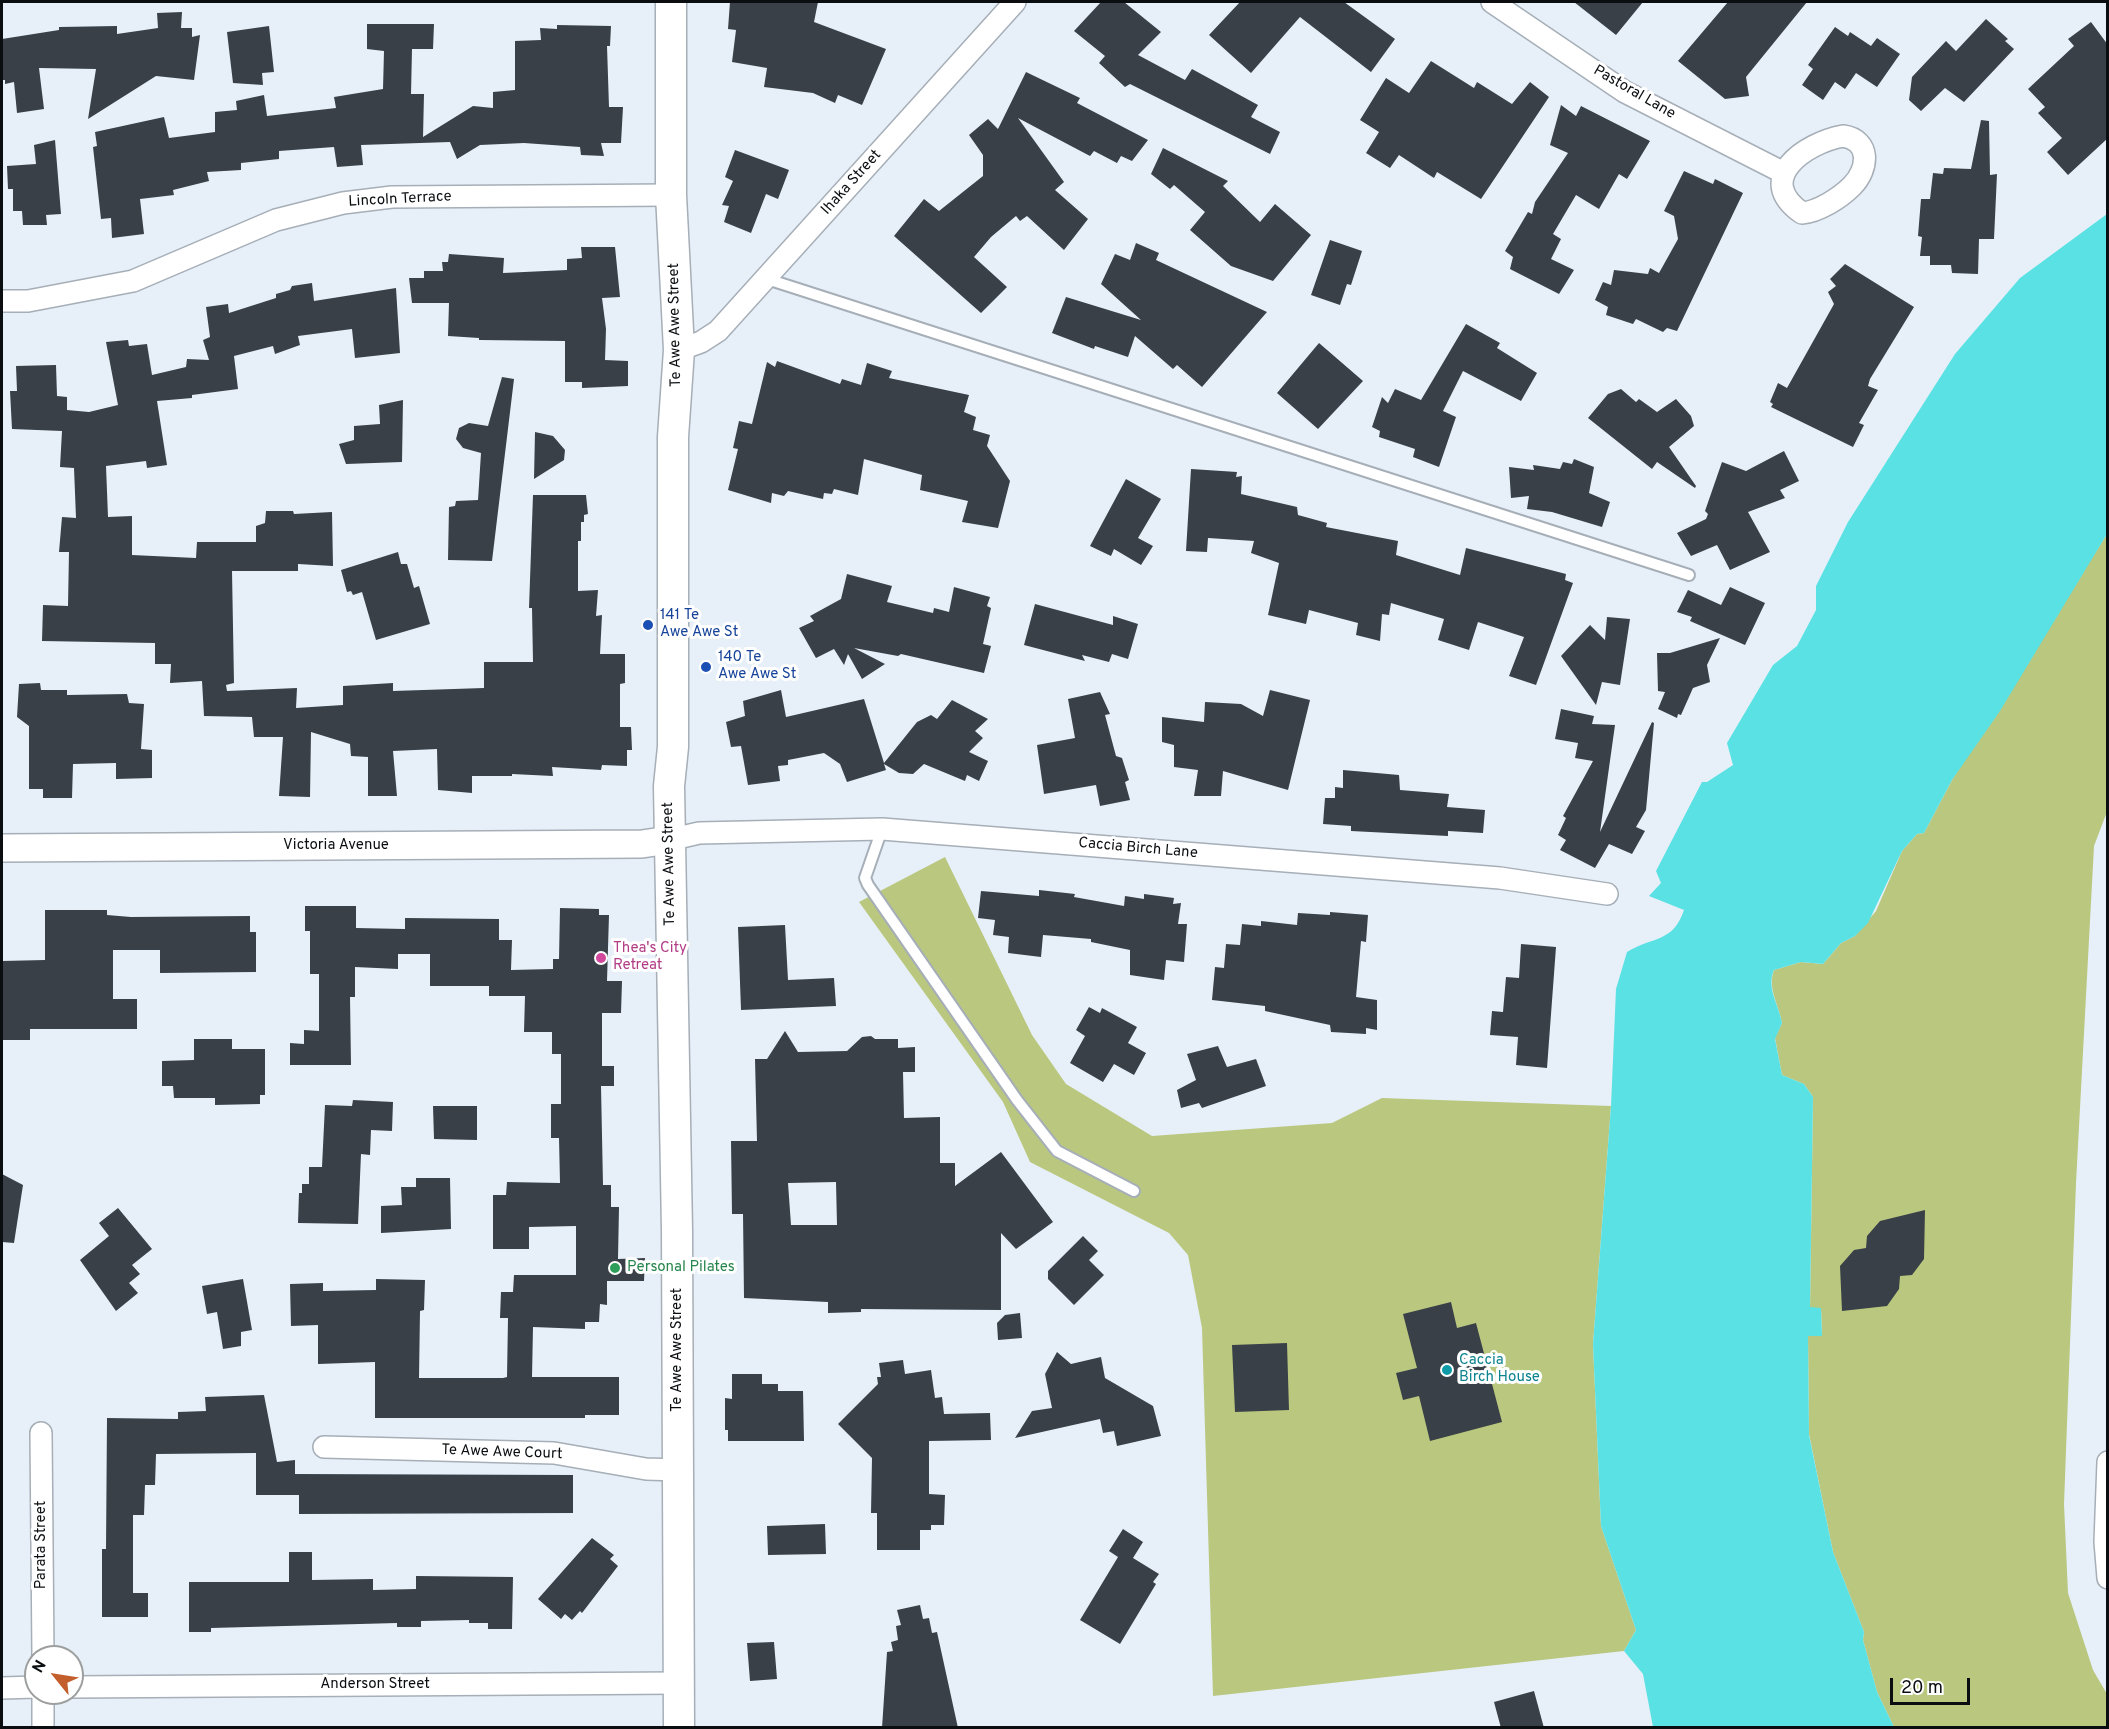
<!DOCTYPE html>
<style>
body{margin:0}
#map{position:relative;width:2109px;height:1729px;overflow:hidden;background:#e7f0f9;font-family:Overpass,sans-serif}
canvas{display:block}
.frame{position:absolute;inset:0;border:3px solid #0b0e10;pointer-events:none}
.north{position:absolute;left:24px;top:1645px;width:60px;height:60px;box-sizing:border-box;background:#fff;border:2px solid #9d9f9f;border-radius:50%;rotate:300deg;font-size:16px;font-weight:700;line-height:24px;text-align:center;color:#0b0e10}
.north::after{content:'';display:block;margin:auto;width:21px;height:27px;background:#c35e2d;clip-path:polygon(50% 0,100% 100%,50% 72%,0 100%)}
.scale{position:absolute;left:1890px;top:1678px;width:80px;height:27px;box-sizing:border-box;border:3px solid #0b0e10;border-top:0;padding-left:8px;font-size:18px;line-height:21px;white-space:nowrap;color:#0b0e10;-webkit-text-stroke:4px #fff;paint-order:stroke}
</style>
<div id="map">
<canvas width="2109" height="1729"></canvas>
<div class="frame"></div>
<div class="north">N</div>
<div class="scale">20 m</div>
</div>
<script>
const g = document.querySelector('canvas').getContext('2d');
g.lineJoin = 'round';
function fillPath(path, color) { g.fillStyle = color; g.fill(path, 'evenodd'); }
function stroke(path, color, width, dash) { g.strokeStyle = color; g.lineWidth = width; g.lineCap = dash ? 'butt' : 'round'; g.setLineDash(dash || []); g.stroke(path); }
function drawText(font, color, halo, rows, align = 'center') {
  g.font = font + ' Overpass,sans-serif'; g.lineWidth = 6; g.setLineDash([]); g.textBaseline = 'middle'; g.strokeStyle = halo; g.fillStyle = color; for (const [text, x, y, turn = 0] of rows) {
    g.save(); g.translate(x, y); g.rotate((+turn || 0) * Math.PI / 180); g.textAlign = isNaN(turn) ? turn : align; if (halo) g.strokeText(text, 0, 0); g.fillText(text, 0, 0); g.restore();
  }
}
const green = new Path2D(`
 M2107 534 2108 809 2094 846 2076 1183 2064 1504 2068 1593 2093 1670 2107 1694V1727H1894L1877 1692 1863 1640 1864 1632 1833 1552 1809 1434 1808 1336 1822 1335 1821 1309 1810 1308 1813 1097 1804 1084 1782 1075 1775 1038 1782 1023C1779 1005 1767 988 1774 970L1801 962 1823 964 1841 943 1855 936 1876 911 1902 851 1917 834 1924 833 1952 780Z
 M945 857 1032 1035 1066 1084 1152 1136 1332 1123 1382 1098 1611 1106 1593 1344 1601 1526 1636 1630 1624 1651 1213 1696 1202 1328 1188 1255 1169 1233 1030 1162 1003 1102 859 902Z`);
const water = new Path2D(`
 M2107 214V534L2000 711 1952 780 1924 833 1917 834 1902 851 1868 923 1855 936 1841 943 1823 964 1801 962 1774 970C1766 988 1779 1005 1782 1023L1775 1039 1782 1075 1804 1084 1813 1097 1810 1307 1821 1308 1822 1336H1808L1809 1435 1833 1552 1864 1632 1863 1640 1877 1692 1894 1727H1653L1643 1674 1624 1651 1636 1630 1601 1526 1593 1344 1611 1106 1616 989 1627 952C1653 936 1673 943 1684 910L1649 896 1661 883 1656 871 1702 782H1707L1733 765 1727 743 1773 665 1797 646 1816 610V586L1848 522 1955 354 2020 278Z`);
const building = new Path2D(`
 M730 2H818L814 22 886 49 862 105 838 95 835 103 813 93 764 87 767 68 732 62 736 30 728 29Z
 M1101 2H1124L1161 32 1138 55 1185 80 1192 69 1258 105 1251 117 1280 132 1270 154 1130 84 1125 87 1099 63 1105 56 1074 31Z
 M1240 2H1344L1395 39 1371 72 1300 17 1251 73 1209 35Z
 M1574 2H1643L1616 35Z
 M1728 2H1807L1746 77 1749 96 1725 99 1678 61Z
 M182 12 181 28H192V37L200 35 194 80 156 76 88 119 96 69 39 68 44 109 17 113 14 82 5 84V80H2V39L59 30V27L117 26V34L158 28 157 13Z
 M1986 19 2008 39 2005 41 2014 49 1964 102 1945 88 1921 111 1909 100 1912 77 1946 41 1956 51Z
 M2091 22 2108 45V138L2068 175 2047 152 2062 138 2038 113 2045 107 2028 89 2074 46 2068 39Z
 M367 24H434L433 49H412L411 94H424L423 137 473 106 493 108V92L515 90V41L541 40 540 28 557 29V25L611 26 610 46H607L609 107H623L621 143H601L604 156 581 155 580 147 524 143 480 145 457 159 450 142 361 145 363 165 337 167 334 147 279 151V159L241 163V170L207 172 209 181 173 190 174 195 140 199 144 234 112 238 111 218 101 219 93 147 97 146 95 132 164 117 169 138 215 132V112L237 110 236 101 264 95 267 116 336 108 334 97 383 89 384 51 367 49Z
 M269 26 274 72 262 73 263 85 233 83 227 32Z
 M1835 27 1848 36 1850 32 1871 46 1877 38 1900 54 1877 87 1856 73 1845 89 1835 82 1823 100 1802 85 1813 69 1808 65Z
 M1431 61 1474 88 1477 82 1512 104 1530 82 1549 97 1481 199 1437 172 1434 178 1399 155 1390 168 1366 153 1379 132 1360 120 1386 78 1409 93Z
 M1026 72 1080 98 1077 103 1148 140 1132 161 1121 156 1117 163 1094 151 1090 156 1018 118 1064 182 1055 190 1088 219 1064 250 1027 216 1020 221 1016 216 991 237 974 257 1007 287 981 313 894 236 924 199 939 211 983 176V155L969 135 988 119 998 129Z
 M1561 105 1576 116 1581 106 1650 141 1627 179 1619 174 1599 209 1576 195 1553 234 1561 239 1551 259 1574 270 1559 294 1510 269 1513 257 1505 251 1528 212 1532 214 1535 202 1568 153 1550 145Z
 M1981 120 1989 121 1990 175 1997 174 1994 239H1979L1978 274 1952 273 1951 265H1930V256H1920L1922 237 1918 236 1921 199H1930L1933 173 1943 174 1944 168 1971 169Z
 M55 140 61 214 46 215 47 225H23L22 211H13V189H8L7 166 36 164 34 145Z
 M1163 148 1228 181 1223 186 1260 222 1275 204 1311 235 1273 281 1231 266 1190 230 1205 212 1174 185 1170 189 1151 174Z
 M735 150 789 170 778 199 766 194 751 233 724 222 729 206 722 205 733 181 725 177Z
 M1684 171 1713 184 1715 179 1743 193 1677 331 1667 328 1663 332 1636 319 1633 324 1606 315 1608 307 1595 300 1603 282 1611 285 1614 270 1648 274 1650 268 1659 273 1678 239 1674 216 1664 211Z
 M1330 240 1362 251 1351 285 1347 284 1340 305 1311 295Z
 M1136 243 1159 253 1156 260 1267 312 1202 387 1177 365 1173 369 1135 336 1128 357 1095 346 1094 349 1052 333 1066 297 1141 320 1101 284 1115 254 1130 260Z
 M581 247H615L620 297 602 298 606 329 605 360 628 361V386L582 388V382H565V341L479 340V338L448 336 449 303H412L409 278H424V271H443L442 262H448L449 254 504 258 503 273 567 270V259L582 258Z
 M1845 264 1914 307 1870 379 1868 386 1878 390 1859 423 1864 425 1853 447 1771 407 1773 404 1770 402 1778 383 1787 388 1834 304 1828 292 1836 286 1830 279Z
 M312 283 314 301 396 288 400 353 355 358 352 329 298 336 300 345 275 354 273 346 234 356 238 389 192 395V398L157 401 167 465 147 468 146 461 106 466 108 517 132 516V555L196 558 197 542H256V526L265 523 266 511H293L294 514 332 512 333 566 298 564V571H232L234 683 226 685 227 691 297 688 296 708 343 705V686L393 683V691L484 688V662H533L532 608H529L533 495H586L588 514 584 515V522H581V541H578V591L598 590 596 616 602 615 600 654H625V683L620 684V727H631L632 750H627V766L602 765 601 770 552 767 553 776 512 774V776H472V793L438 790 437 749 393 751 397 796H368V757L351 756 350 744 311 732 310 797 279 796 283 737H254L252 717 204 716 202 681 170 683 171 664H155V643L42 641 43 605 68 606 69 552H59L62 517 76 518 74 468 60 467 62 431 12 429 10 391H17L16 366 56 365 57 396 67 397V410L89 412 118 405 106 342 128 340 129 346 147 344 152 375 186 367 187 359 209 360 203 340 210 337 206 307 228 304 229 313 276 298V294L290 290 292 286Z
 M1466 324 1500 343 1497 348 1537 373 1521 401 1463 371 1443 411 1456 417 1439 467 1413 457 1415 449 1379 437 1380 431 1372 427 1382 397 1388 403 1395 389 1421 400Z
 M1319 343 1363 381 1318 429 1277 393Z
 M777 361 840 384 842 379 861 385 867 363 892 371 889 378 969 395 964 412 976 417 973 430 990 435 987 446 1010 481 998 528 962 522 968 501 920 490 922 475 864 459 858 495 834 489 832 494 824 493 823 499 788 491 784 496 772 493 771 503 728 490 738 449 733 448 739 421 752 424 767 362 775 367Z
 M502 377 514 379 492 561 448 560 449 507 455 506 456 501 478 500 481 453 463 448 456 439 459 428 469 423 488 426Z
 M1621 389 1636 402 1639 399 1657 412 1676 399 1691 416 1694 426 1669 447 1696 486 1695 488 1657 462 1652 469 1588 418 1608 394Z
 M403 400 402 462 346 464 339 444 354 440V426L380 424 379 405Z
 M535 432 553 436 565 450 564 460 534 479Z
 M1784 451 1799 481 1780 490 1785 498 1748 512 1770 552 1730 570 1717 545 1691 556 1677 533 1706 519 1708 514 1705 511 1722 462 1746 471Z
 M1574 459 1594 467 1589 493 1610 502 1602 527 1552 512 1527 509 1529 496 1511 498 1509 467 1534 470 1533 465 1560 469 1563 462 1572 464Z
 M1191 469 1237 472 1236 477 1242 476 1241 494 1297 507 1298 515 1327 523 1326 527 1398 541 1396 555 1460 575 1466 548 1566 574 1565 580 1573 583 1536 685 1509 676 1524 637 1478 622 1469 650 1438 640 1444 619 1391 603 1389 615 1382 614 1380 641 1356 635 1358 623 1309 610 1306 624 1268 615 1279 563 1251 553 1254 541 1208 538 1207 552 1186 551Z
 M1126 479 1161 499 1138 538 1153 546 1141 565 1114 549 1111 556 1090 546Z
 M398 552 401 564H407L414 588 419 586 430 624 376 640 362 592 353 595 351 591 347 592 341 570Z
 M847 574 892 586 887 602 933 613 934 608 949 612 954 587 990 597 987 606 991 608 983 644 991 646 984 673 901 654 898 656 854 648 885 664 862 679 848 654 844 665 834 649 816 658 799 628 814 621 810 616 841 599Z
 M1730 587 1765 603 1745 645 1690 621 1692 617 1677 612 1688 590 1721 605Z
 M1035 604 1113 625V616L1138 624 1128 659 1112 654 1109 662 1082 655 1085 661 1024 645Z
 M1607 617 1630 619 1620 685 1602 682 1596 705 1561 656 1590 625 1605 640Z
 M1720 638 1707 665 1710 682 1693 688 1681 715 1678 714 1677 718 1658 709 1665 692 1658 691 1657 653H1670Z
 M40 683 41 690H67V695L127 694 129 703 144 704 141 749 152 750V778L116 779V763L73 764 72 798H43V789H29V726L17 717 19 684Z
 M781 690 786 717 864 699 884 763 917 722 931 715 937 719 952 700 988 719 975 731 983 738 969 752 988 761 979 781 967 775 965 781 924 764 913 774 899 773 884 764 886 770 847 782 840 764 824 753 788 760V765L778 766 780 781 748 785 741 746 731 747 726 722 745 716 743 701Z
 M1270 690 1310 700 1288 790 1223 771 1221 796H1194L1198 770 1174 767V745L1162 742V717L1204 722 1205 702 1241 704 1263 716Z
 M1100 692 1110 714 1105 715 1116 756 1122 758 1129 780 1125 782 1130 800 1100 806 1096 785 1044 794 1037 745 1075 738 1068 699Z
 M1561 709 1594 716 1592 724 1615 725 1600 832 1652 722 1654 723 1646 810 1636 827 1645 831 1632 854 1609 844 1595 868 1560 850 1566 840 1558 835 1566 818 1563 816 1593 761 1575 758 1578 743 1555 739Z
 M1343 770 1399 775 1400 790 1449 794 1447 807 1485 810 1483 833 1448 831V836L1351 831V826L1323 824 1325 798H1335V787L1343 788Z
 M1039 890 1075 894 1074 897 1124 906 1125 896 1144 899V894L1174 898 1173 904 1181 903 1178 924H1187L1184 962 1166 960 1164 980 1130 975V950L1091 942V939L1043 935 1041 957 1008 953 1009 937 993 935 995 920 978 918 981 891 1039 896Z
 M305 906H356V928L405 929V918L499 919V940H512L511 970 553 969V959H559L560 908 599 909V915H609L607 981H622L621 1013H602V1066H614V1086H601L603 1185H611V1207H619L618 1259 645 1258 644 1281H607V1305L600 1304 599 1322H585V1329L533 1327 532 1377H619V1415H585V1418H375V1362L318 1364V1325L291 1326 290 1284 323 1283V1291L376 1290V1279L425 1280 424 1310 420 1311 419 1378H503L507 1377 508 1318H500L501 1292H513L514 1275H576V1226L529 1227V1249H493V1195H506L507 1182 560 1183 559 1138H551V1104H561V1054H552V1032H524L525 996H489V986H430V954H398V969L355 967V997H350L351 1065H290V1043L304 1044V1030L319 1031V974H310V931H305Z
 M45 910H107V915L131 917 250 916V932H256V972L160 973V950H113V999H137V1029H30V1040H2V961L45 960Z
 M1330 912 1368 915 1366 942 1361 941 1356 997 1377 1000V1030L1366 1028V1034L1331 1032 1330 1025 1265 1011V1006L1212 1000 1215 967 1224 968 1226 944 1240 945 1242 924 1261 926V921L1297 925 1298 913 1330 915Z
 M785 925 788 980 834 978 836 1006 741 1010 738 927Z
 M1521 944 1556 947 1547 1068 1516 1065 1518 1037 1490 1035 1492 1011 1503 1012 1506 977 1519 978Z
 M1089 1007 1100 1013 1102 1008 1137 1027 1128 1043 1146 1053 1134 1075 1114 1064 1103 1082 1070 1063 1085 1036 1076 1030Z
 M785 1031 798 1052 847 1051 862 1037 871 1036 875 1039H898V1048L915 1047V1072H903L904 1118 940 1117V1163H955V1186L1001 1152 1053 1222 1016 1249 1001 1233V1310L861 1309V1312L828 1313V1302L744 1298 743 1214H732L731 1141H757L755 1059H767ZM836 1182 837 1225H791L788 1183Z
 M194 1039H232V1049H265V1095H260V1104L215 1105V1098H174L173 1086H162V1061L194 1060Z
 M1218 1046 1227 1067 1256 1059 1266 1086 1202 1108 1199 1103 1181 1108 1177 1090 1196 1080 1187 1054Z
 M353 1100 393 1102 392 1131 371 1130 370 1155 361 1154 358 1224 298 1223 299 1193H302V1184H309V1167H322L325 1105 352 1106Z
 M433 1106H477V1140L434 1139Z
 M2 1174 23 1185 14 1243 2 1242Z
 M416 1178H450L451 1229 381 1233V1206L402 1205 401 1187H416Z
 M118 1208 152 1249 132 1265 140 1274 129 1283 138 1293 116 1311 80 1260 109 1236 99 1223Z
 M1925 1210 1924 1259 1912 1275 1900 1276 1899 1289 1887 1306 1842 1311 1840 1266 1854 1250 1866 1248 1867 1236 1880 1221Z
 M1083 1236 1098 1251 1089 1260 1104 1275 1074 1305 1048 1279V1271Z
 M243 1279 252 1330 241 1332V1346L223 1349 217 1312 207 1314 202 1286Z
 M1451 1302 1457 1328 1476 1323 1502 1422 1430 1441 1419 1396 1403 1400 1396 1373 1417 1368 1403 1314Z
 M1020 1313 1022 1338 998 1340 997 1323 1005 1315Z
 M1287 1343 1289 1410 1235 1412 1232 1345Z
 M1057 1352 1071 1364 1101 1357 1105 1378 1153 1406 1161 1436 1117 1446 1114 1431 1103 1433 1100 1419 1015 1438 1032 1411 1052 1408 1045 1374Z
 M903 1360 905 1374 931 1370 935 1398 942 1397 944 1414 990 1413 991 1440 929 1441V1494L945 1495 944 1525H931V1530H920V1550H877V1513H871L872 1458 838 1424 878 1384 877 1377H881L879 1363Z
 M732 1374H762V1384H778V1391H803L804 1441H728V1430H725V1398L732 1399Z
 M264 1395 277 1462 295 1460V1474L573 1475V1513L299 1514V1495H256V1453L156 1454 155 1485H145L144 1515H133V1593H148V1617H102V1549H106L107 1418 178 1419V1412L206 1411 205 1397Z
 M825 1524 826 1554 768 1555 767 1526Z
 M1123 1529 1143 1542 1133 1558 1159 1574 1153 1582 1156 1584 1120 1644 1080 1620 1118 1557 1109 1551Z
 M592 1538 614 1555 610 1559 618 1566 582 1613 580 1611 572 1620 565 1614 561 1619 538 1599Z
 M289 1552H312V1580L373 1579V1590L416 1589V1576L513 1577 512 1629H488V1623H469V1620L421 1621V1627H397V1623L211 1628V1632H189V1582H289Z
 M920 1605 923 1619 929 1618 932 1633 937 1632 958 1728H882L887 1652 893 1651 891 1642 898 1640 896 1626 901 1625 897 1610Z
 M774 1642 777 1679 750 1681 747 1643Z
 M1534 1691 1544 1728H1501L1494 1702Z`);
const service = new Path2D(`
 M767 279 1689 575
 M882 829 865 878 868 885 1017 1100 1057 1151 1134 1191`);
const minor = new Path2D(`
 M1492 2 1625 92 1784 173
 M1843 136C1871 140 1869 169 1852 186 1840 198 1818 212 1802 213 1753 179 1805 143 1843 136Z
 M2 301H28L133 281 276 220 343 203 392 197 671 195
 M679 350 701 342 718 331 1015 2
 M669 840 699 833 882 829 1500 878 1607 894
 M41 1433 43 1657
 M324 1447 554 1453 646 1469 678 1470
 M2108 1462 2105 1542 2108 1578
 M72 1687 679 1683
 M2 1688 36 1687
 M43 1693V1728`);
const tertiary = new Path2D(`
 M2 848 642 844 669 840`);
const secondary = new Path2D(`
 M671 2V195L679 350 673 437V747L669 786 677 1231 679 1728`);
const markers = [
 [648,625,6,"#1a4fb4"],
 [706,667,6,"#1a4fb4"],
 [601,958,6,"#d1479c"],
 [615,1268,6,"#2e9e5b"],
 [1447,1370,6,"#0f9aa8"]
];
const streetNames = [
 ["Pastoral Lane",1634,93,30],
 ["Ihaka Street",852,183,-48],
 ["Lincoln Terrace",400,200,-3],
 ["Te Awe Awe Street",676,325,-91],
 ["Victoria Avenue",336,846],
 ["Caccia Birch Lane",1138,849,5],
 ["Te Awe Awe Street",670,864,-91],
 ["Te Awe Awe Street",678,1350,-90],
 ["Te Awe Awe Court",502,1453,2],
 ["Parata Street",42,1545,-90],
 ["Anderson Street",375,1685]
];
const transitNames = [
 ["141 Te",660,616],
 ["Awe Awe St",660,633],
 ["140 Te",718,658],
 ["Awe Awe St",718,675]
];
const hotelNames = [
 ["Thea's City",613,949],
 ["Retreat",613,966]
];
const leisureNames = [
 ["Personal Pilates",627,1268]
];
const cultureNames = [
 ["Caccia",1459,1361],
 ["Birch House",1459,1378]
];
fillPath(green, '#bac77f');
fillPath(water, '#5ae1e3');
fillPath(building, '#394047');
stroke(service, '#a6aeb7', 14);
stroke(minor, '#a6aeb7', 24);
stroke(tertiary, '#a6aeb7', 30);
stroke(secondary, '#a6aeb7', 33);
stroke(service, '#fff', 10);
stroke(minor, '#fff', 21);
stroke(tertiary, '#fff', 27);
stroke(secondary, '#fff', 30);
for (const [x, y, r, color] of markers) { const dot = new Path2D(); dot.arc(x, y, r, 0, 2 * Math.PI); g.fillStyle = color; g.fill(dot); stroke(dot, '#fff', 2); }
drawText('15px', '#0b0e10', '#fff', streetNames);
drawText('15px', '#164399', '#fff', transitNames, 'left');
drawText('15px', '#b23c85', '#fff', hotelNames, 'left');
drawText('15px', '#27864d', '#fff', leisureNames, 'left');
drawText('15px', '#0d838f', '#fff', cultureNames, 'left');
</script>
